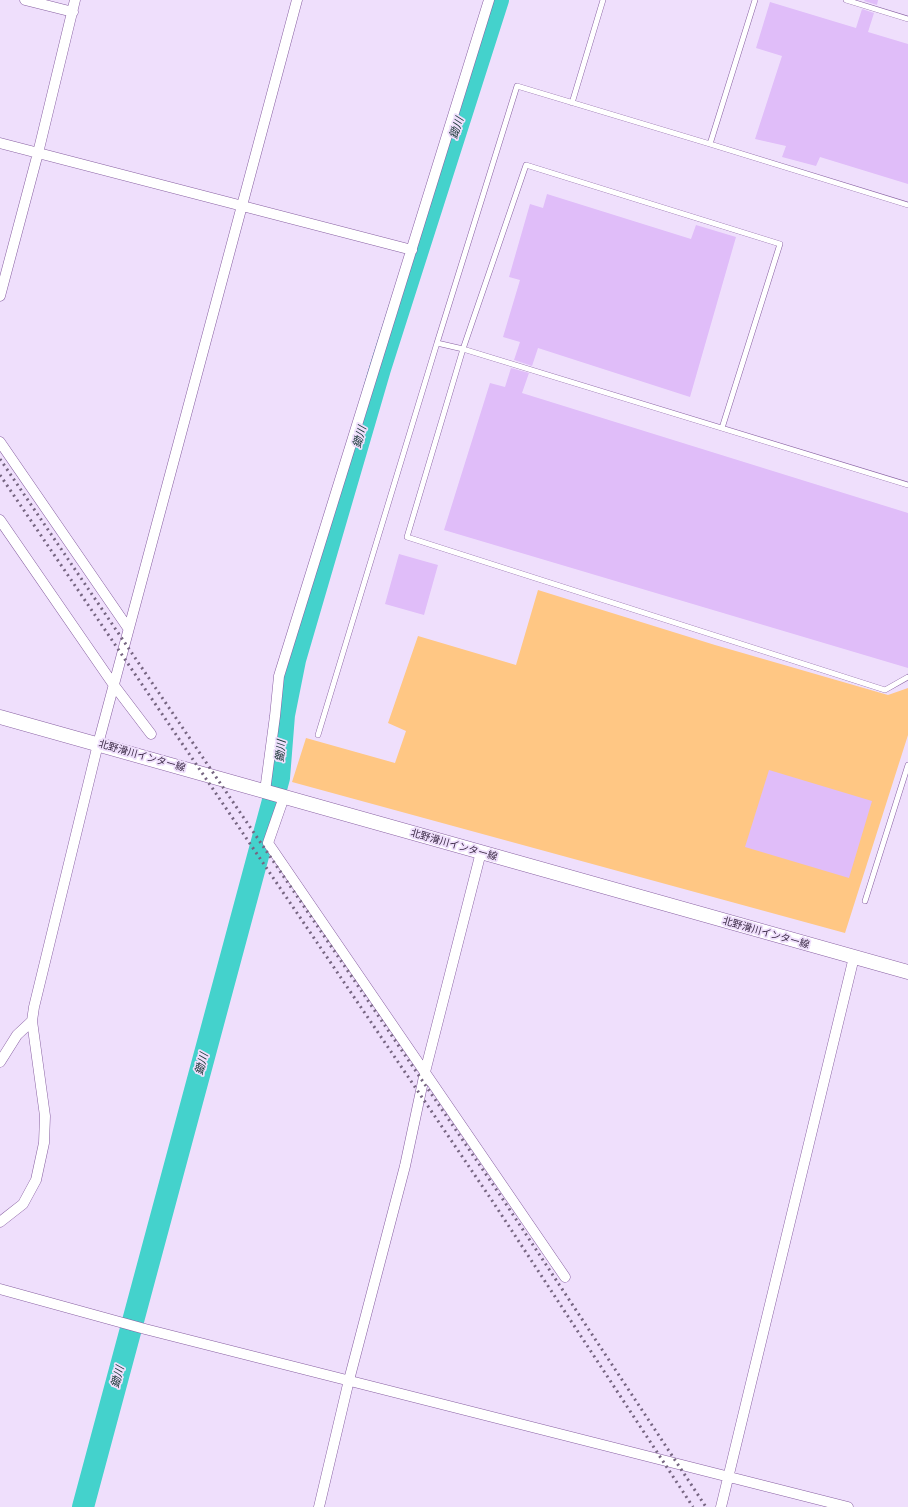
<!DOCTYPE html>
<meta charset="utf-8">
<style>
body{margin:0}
canvas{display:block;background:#efdffc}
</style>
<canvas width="908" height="1507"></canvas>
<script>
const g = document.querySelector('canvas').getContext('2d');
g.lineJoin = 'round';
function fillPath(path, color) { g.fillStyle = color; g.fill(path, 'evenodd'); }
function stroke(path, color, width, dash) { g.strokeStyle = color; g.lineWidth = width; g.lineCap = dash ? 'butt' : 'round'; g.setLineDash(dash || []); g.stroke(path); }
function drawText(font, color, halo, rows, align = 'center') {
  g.font = font + ' "IBM Plex Serif","Noto Sans JP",serif'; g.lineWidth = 3.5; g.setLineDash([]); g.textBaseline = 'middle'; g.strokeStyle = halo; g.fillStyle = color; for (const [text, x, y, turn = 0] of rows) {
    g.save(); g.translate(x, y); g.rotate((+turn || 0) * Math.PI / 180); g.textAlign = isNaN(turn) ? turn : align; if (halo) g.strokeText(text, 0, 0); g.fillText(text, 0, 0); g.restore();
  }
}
const green = new Path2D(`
 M538 590 715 645 888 695 908 688V735L845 933 292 782 306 738 395 763 406 731 388 723 418 636 516 665Z`);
const river = new Path2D(`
 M83 1507 279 778 284 715 295 660 380 369 498 0`);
const building = new Path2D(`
 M865 0H878L877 5 864 1Z
 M770 2 856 28 862 9 874 13 868 32 908 44V184L820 157 816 166 782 157 786 146 755 139 782 56 756 48Z
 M547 194 691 239 696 225 736 237 690 397 538 348 532 366 514 360 520 342 503 337 520 280 509 277 530 204 543 208Z
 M511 368 529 373 522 393 908 513V668L444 530 490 383 505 387Z
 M399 554 438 565 424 615 385 604Z
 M769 770 872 801 849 878 745 847Z`);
const service = new Path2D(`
 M846 0 908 19
 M572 103 603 0
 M710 144 908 205
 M437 343 517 86 710 144 755 0
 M722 428 780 244 526 165 463 349 407 537 885 690 908 677
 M318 735 437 343 463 349 908 485
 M865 901 908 765`);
const minor = new Path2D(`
 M25 0 73 12
 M0 143 412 250
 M0 296 38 153 75 0
 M0 442 128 628
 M0 520 113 684 151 734
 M265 791 275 716 279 676 489 0
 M284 797 268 843 565 1277
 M0 1062 17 1035 32 1021
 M0 1222 23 1204 36 1180 44 1143 45 1116 32 1021 34 1007 98 744 297 0
 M0 1289 145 1329 848 1507
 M319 1507 349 1380 405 1166 425 1072 481 852
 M721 1507 854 957`);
const secondary = new Path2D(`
 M0 717 908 972`);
const rail = new Path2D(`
 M0 459 500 1195 706 1507
 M0 475 493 1202 693 1507`);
const streetNames = [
 ["北野滑川インター線",142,756,16],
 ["北野滑川インター線",454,845,16],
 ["北野滑川インター線",766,933,16]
];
const waterNames = [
 ["鋤川",457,128,-72],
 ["鋤川",360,437,-74],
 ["鋤川",281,751,-85],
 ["鋤川",202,1064,-75],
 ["鋤川",118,1377,-75]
];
fillPath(green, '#ffc784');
stroke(river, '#44d2cc', 22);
fillPath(building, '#e0bdf9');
stroke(service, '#8861a2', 6);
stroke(minor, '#8861a2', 11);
stroke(secondary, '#8861a2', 15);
stroke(service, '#fff', 5);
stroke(minor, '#fff', 10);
stroke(secondary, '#fff', 14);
stroke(rail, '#766581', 3, [2, 4]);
drawText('10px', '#3c2b47', '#efdffc', streetNames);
drawText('italic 11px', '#173534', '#efdffc', waterNames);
</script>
